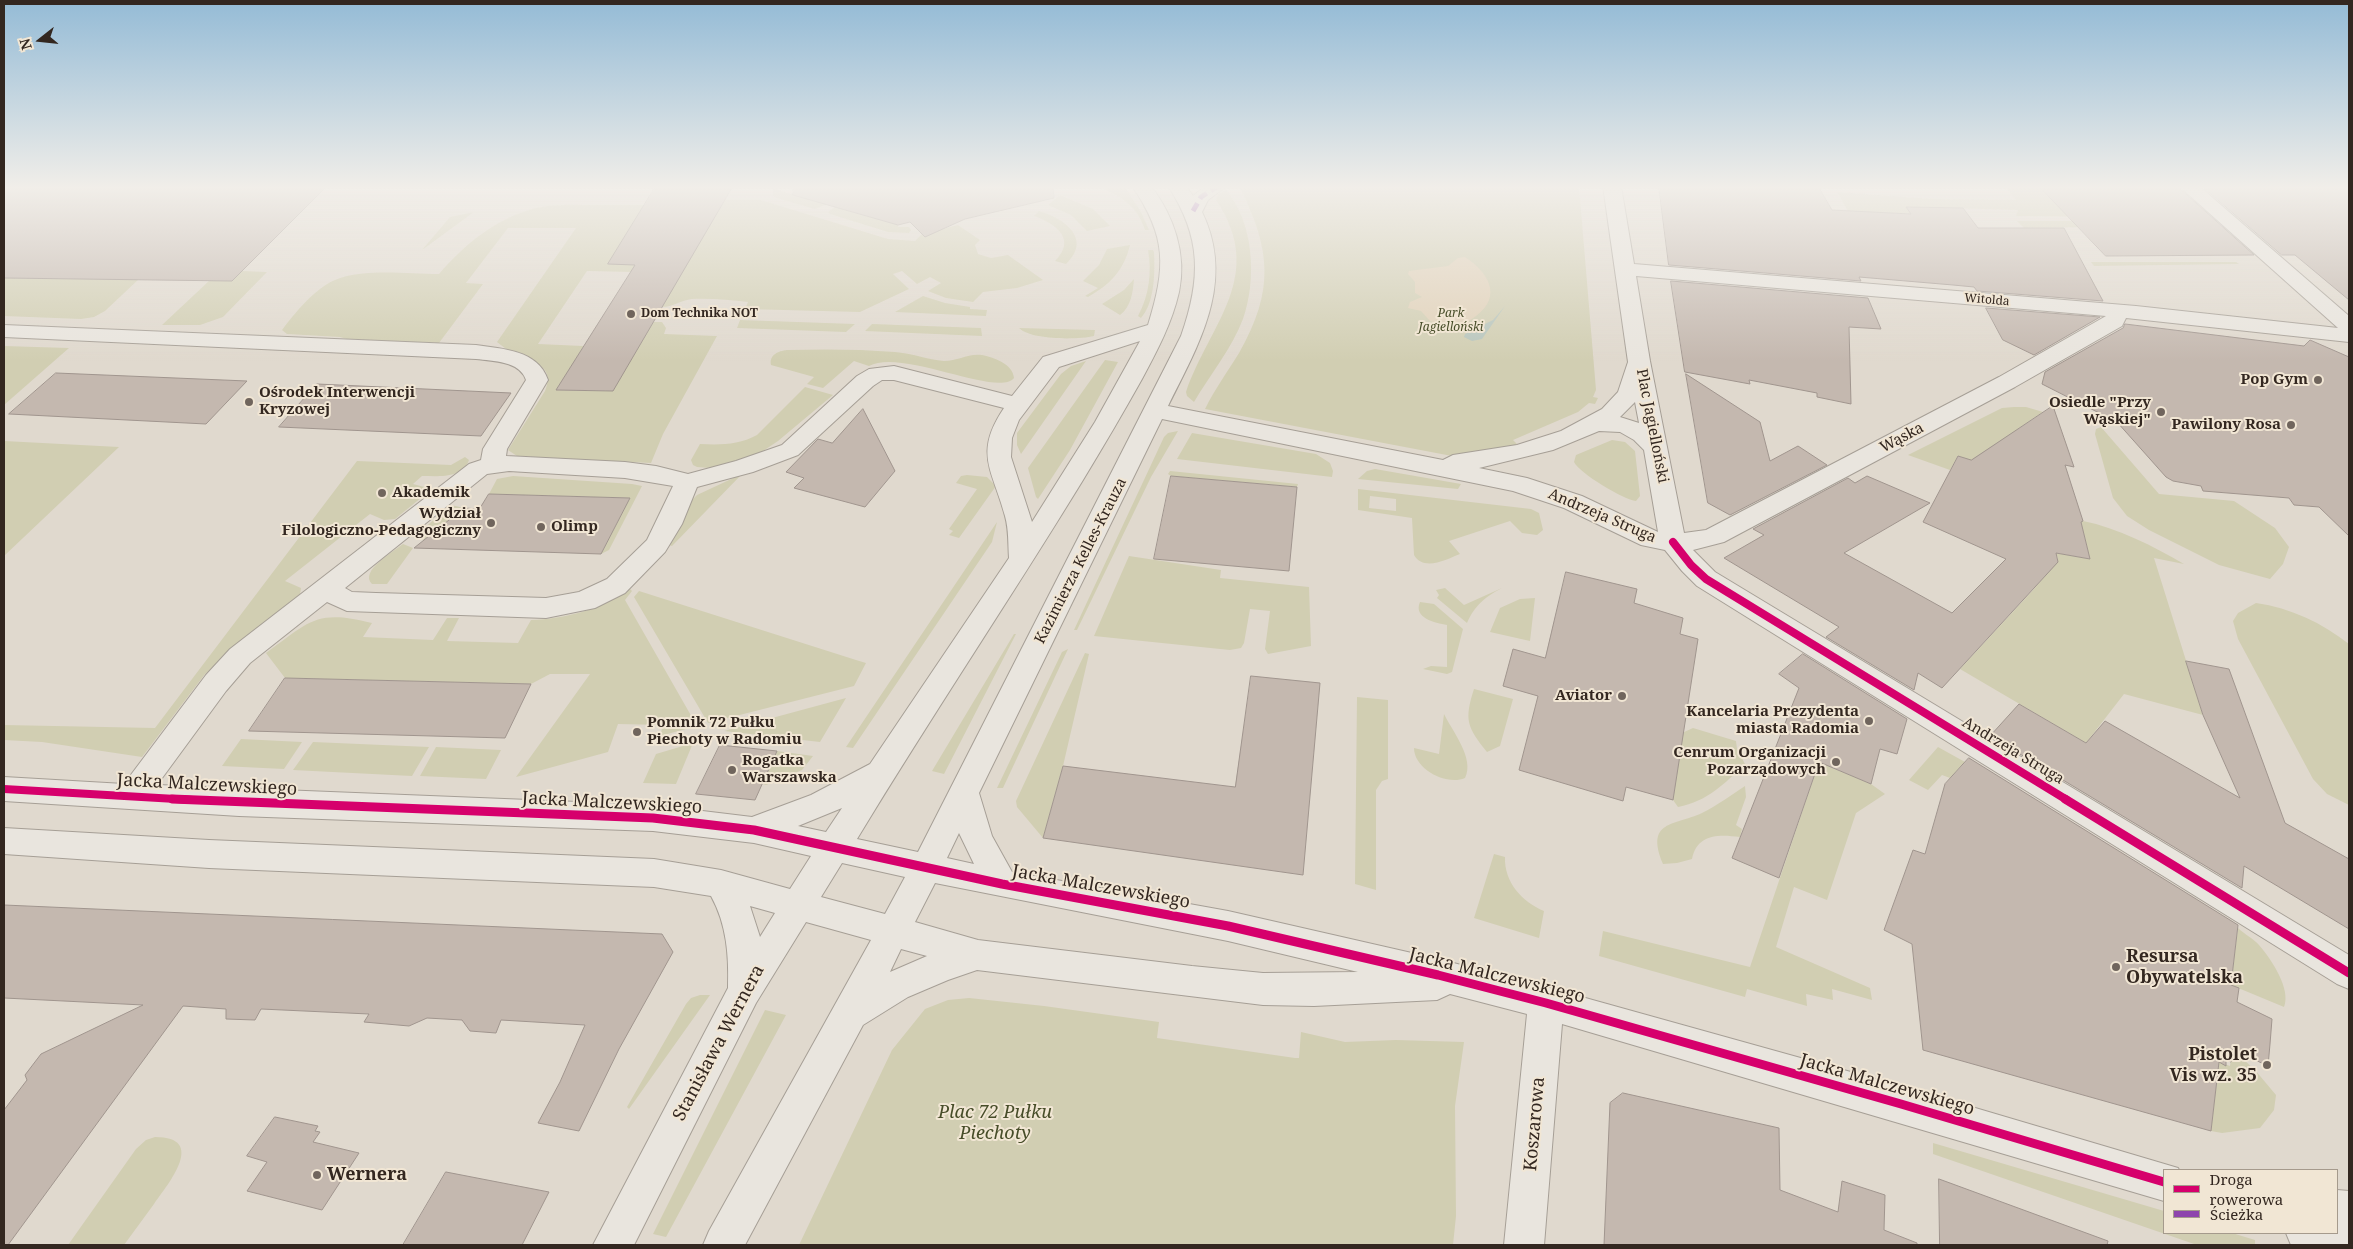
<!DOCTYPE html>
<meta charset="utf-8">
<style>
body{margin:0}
#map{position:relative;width:2353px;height:1249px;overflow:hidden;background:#e0d9ce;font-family:"Noto Serif",serif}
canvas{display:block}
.frame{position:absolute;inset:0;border:5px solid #332720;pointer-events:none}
.legend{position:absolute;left:2163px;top:1169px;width:175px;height:65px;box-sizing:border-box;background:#f1e6d4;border:1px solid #a59a8c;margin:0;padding:6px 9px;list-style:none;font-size:15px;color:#332720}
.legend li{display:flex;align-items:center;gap:10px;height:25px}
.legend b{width:25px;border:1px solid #a59a8c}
.north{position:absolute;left:15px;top:15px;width:50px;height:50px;-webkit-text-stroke:4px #f1e6d4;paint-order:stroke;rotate:254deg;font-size:14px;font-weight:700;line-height:20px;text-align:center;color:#332720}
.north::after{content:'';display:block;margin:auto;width:18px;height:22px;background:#332720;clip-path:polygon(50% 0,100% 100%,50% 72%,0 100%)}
</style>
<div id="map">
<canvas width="2353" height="1249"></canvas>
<div class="frame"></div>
<ul class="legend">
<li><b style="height:6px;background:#d6006c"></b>Droga rowerowa</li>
<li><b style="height:6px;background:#8e44ad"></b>Ścieżka</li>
</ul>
<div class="north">N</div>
</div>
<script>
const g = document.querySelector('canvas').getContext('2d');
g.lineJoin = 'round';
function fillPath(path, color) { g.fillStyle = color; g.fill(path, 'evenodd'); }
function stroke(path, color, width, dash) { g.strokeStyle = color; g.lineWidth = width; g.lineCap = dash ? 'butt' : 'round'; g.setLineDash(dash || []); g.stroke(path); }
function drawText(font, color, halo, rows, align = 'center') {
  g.font = font + ' "Noto Serif",serif'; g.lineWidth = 4; g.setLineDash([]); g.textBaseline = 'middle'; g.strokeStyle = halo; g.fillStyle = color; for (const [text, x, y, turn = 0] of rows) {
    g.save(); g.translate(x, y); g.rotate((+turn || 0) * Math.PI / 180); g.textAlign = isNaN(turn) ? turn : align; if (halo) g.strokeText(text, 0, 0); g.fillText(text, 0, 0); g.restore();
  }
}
const green = new Path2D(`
 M1109 186H1124L1141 212 1149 230H1145C1137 207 1126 200 1104 189Z
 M1239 186H1579L1596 390 1593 397 1598 398 1595 404 1589 403 1578 412 1513 440 1520 447 1452 456 1205 409C1215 389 1228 371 1239 353 1275 290 1271 249 1239 186Z
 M2005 186H2043L2141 217 2016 216 2018 210 1907 207 1911 214 1848 211 1837 192 1933 199 2016 200Z
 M773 189H774L827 204 815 209 776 198 773 196Z
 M1226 190C1254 222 1257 280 1243 319 1232 348 1210 375 1194 402L1187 396 1186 392C1210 323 1267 276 1216 200L1218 194Z
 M1060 195 1093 209 1110 226 1087 231 1071 215 1048 205Z
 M704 200H761L888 239 915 241 922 234 958 225 980 240 975 245 978 254 991 258 1008 255 1043 280 1017 288 983 292 973 302 946 298 928 291 941 283 930 277 917 284 902 271 893 274 909 289 860 312 745 309 748 302C730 300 710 298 692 299 681 300 673 307 662 307L631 272 587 271 538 344 584 346 556 390 612 391 653 322H662L666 328 664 334 717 336 663 434 651 463 517 456 508 450 545 391C557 363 528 362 510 352 506 349 501 345 497 342L576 228H508L466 283 483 284 439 343 356 342 340 337 287 334 282 330C295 313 314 289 335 280 362 268 409 274 439 274 464 245 494 220 532 209 554 203 578 205 601 205 634 205 668 205 701 205Z
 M835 207 898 225V227H909L911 230 909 233 888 232 830 214 828 212Z
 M1039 211C1064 218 1093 239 1066 264L1055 261C1077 239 1056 224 1034 216Z
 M474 212 422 250 450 217Z
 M2017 221H2088L2094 227 2024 228Z
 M1130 245C1124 270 1111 284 1088 297L1085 296 1098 288 1083 281 1099 265 1107 249Z
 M1148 250H1153L1154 252C1155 272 1155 302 1141 318L1138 316C1149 296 1152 272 1148 250Z
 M2091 262H2236L2239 264 2094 266Z
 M242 271 267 272 223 317 200 325H162L210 280 232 281Z
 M4 278 139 279 105 311 94 317 81 319 4 316Z
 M1134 279C1133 292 1131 307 1120 315L1102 304 1124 290Z
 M923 296 945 303 970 307V309L987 310 986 316 895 312Z
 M740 320 855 324 846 332 737 328Z
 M872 324 981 328 982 336 865 331Z
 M1019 328 1095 330 1094 336C1077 340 1031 340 1019 328Z
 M4 346 69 348 4 405Z
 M787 350C822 349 859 349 895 352 912 353 928 360 944 361 958 361 968 353 982 355 993 357 1013 364 1014 378 998 398 902 348 869 366L854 361 823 388 807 384 814 377 771 365C769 355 778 351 787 350Z
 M1105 360 1118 362 1070 450 1038 499 1036 497 1028 468Z
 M1086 361 1021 454 1017 445V433L1061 374 1071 366Z
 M805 387 833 395 778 441 757 455 710 468 697 467 693 465 691 460 700 444C720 445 739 445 757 435Z
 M2014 407H2026L2043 412 2018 429 2030 434 2009 474 1958 456 1950 470 1908 455 2002 408Z
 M2101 427 2159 494 2234 501 2275 528 2289 547 2283 564 2270 579 2219 565 2149 530 2127 516 2113 498 2095 434 2096 429Z
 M1178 431 1151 477 1077 630H1074L1164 437 1168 433Z
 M1192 433 1316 454 1330 463 1333 471 1332 477 1177 459Z
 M1612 440 1625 442 1635 451 1640 496 1636 501C1624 500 1579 473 1574 462L1576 455Z
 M4 441 119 447 4 556Z
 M465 457 469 460C463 479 438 476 422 476L413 484 432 489 395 519 384 520 370 514 285 581 301 588 300 595 205 674 142 757 42 742 4 740V725L155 728 357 461 451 465Z
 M1375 469 1461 484 1458 489 1358 479 1367 471Z
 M1170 471 1298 484 1297 487 1171 476 1168 474Z
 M742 474 672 546 669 545 692 500 697 495Z
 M967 475 987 477 996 486 959 538 949 535 953 531 949 529 977 489 956 483 961 476Z
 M513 476 632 484 642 486 609 550 601 554 630 498 489 494 497 479Z
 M1358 489 1531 509 1539 513 1543 530 1537 535 1522 533 1510 521 1449 541 1460 554C1447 559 1424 572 1414 555L1412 518 1358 510ZM1370 496 1396 499V511L1369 508Z
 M451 505 464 508 424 540 415 536Z
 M2083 521C2118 528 2153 546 2184 564L2154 558 2203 715 2124 694 2086 743 1960 669 2034 589 2058 559 2056 553 2090 559 2081 522Z
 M997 522 992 542 853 748 846 747Z
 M403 544 413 548 387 584H372C359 571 393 552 403 544Z
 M1129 556 1221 570 1220 578 1309 587 1311 646 1268 654 1265 649 1270 611 1250 609 1244 643 1241 648 1230 650 1094 636Z
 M1445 588 1464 605 1502 588C1485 597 1475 605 1467 623L1437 598 1439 595 1436 590Z
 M630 589 632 591 625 600 697 726 660 736 663 725 618 724 608 752 516 777 590 674H550L531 684 285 678 266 653C310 621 316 609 372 623L363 637 433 640 447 618H459L447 641 518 643 531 620C564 619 603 609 630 589Z
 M639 591 856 660 866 663 854 686 708 723 634 597Z
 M1535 598 1530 641 1490 632 1500 608 1520 599Z
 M1420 602 1434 604 1463 629 1452 672 1447 674 1423 669 1431 666 1447 667V625C1435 623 1413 618 1420 602Z
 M2256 603C2291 608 2322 623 2349 644V805L2327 794 2313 779 2238 639 2233 621 2238 613Z
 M1014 634H1016L944 774 932 771Z
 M1068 649 1003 788H997L1062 652Z
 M1085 653 1089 654 1063 766 1043 838 1017 807 1016 801Z
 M1474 689 1513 699 1500 746 1487 752C1467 727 1464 720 1474 689Z
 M1357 697 1388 700V779L1382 781 1376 790V890L1355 884Z
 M846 698 820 742 724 731Z
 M1444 714C1452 731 1475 758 1465 778 1446 786 1414 769 1414 748L1439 754Z
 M1693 728 1736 741 1737 749 1745 764C1724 784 1708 801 1678 807L1673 800 1682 733Z
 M241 739 302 742 284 769 222 766Z
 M313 742 429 747 412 776 293 770Z
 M693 743 676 784 643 783 656 754Z
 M436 747 501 750 486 779 420 776Z
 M1938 747 1965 762 1950 778 1942 775 1928 790 1909 780Z
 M777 751 813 756 802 770 766 785 763 784Z
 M1819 762 1871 784 1885 794 1856 813 1827 900 1794 887 1776 947 1870 988 1872 1000 1832 989 1833 1000 1806 994 1807 1006 1747 989 1745 997 1599 956 1603 931 1750 967Z
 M1745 786 1746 797 1736 825 1742 829 1740 837C1718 834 1697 834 1692 859L1677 863 1663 864C1645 820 1674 826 1702 813 1718 805 1731 795 1745 786Z
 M1494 854 1505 857C1504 882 1522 902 1544 911L1539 938 1474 918Z
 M2238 928C2244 934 2254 939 2259 945 2272 960 2291 989 2284 1007L2231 985Z
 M700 995H710L629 1109 627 1107 686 1004 691 998Z
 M969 998 1044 1006 1159 1022 1157 1038 1295 1058H1299L1301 1032 1345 1042 1396 1040 1464 1042 1455 1106 1456 1216 1453 1245H799L892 1050 925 1009 948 1000Z
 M765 1010 786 1015 666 1237 653 1234Z
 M2232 1049 2255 1070 2276 1095 2274 1110 2260 1128 2222 1133 2211 1131 2219 1062 2230 1066Z
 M155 1137C207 1137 169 1183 154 1204 144 1218 134 1231 124 1245H68L136 1149 146 1140Z
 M1933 1143 2164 1211V1233H2232L2255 1240V1245H2197L1933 1154Z`);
const sand = new Path2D(`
 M1465 257C1488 272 1503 296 1476 316 1468 322 1461 327 1452 329L1430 321 1421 311 1408 308 1410 302 1422 297 1415 293V282L1408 274 1409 271 1448 266 1458 258Z`);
const water = new Path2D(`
 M1505 306 1482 339 1472 341 1464 337 1465 334 1493 320Z`);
const building = new Path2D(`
 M4 186H327L232 281 4 278Z
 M656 186H733L613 391 556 390 635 265 608 264Z
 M794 186H1053L1054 198 965 219 925 237 910 222 898 225 793 195Z
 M1659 186H1818L1832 210 1911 214 1906 207 1963 208 1978 228H2064L2103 301 1977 291 1974 287 1953 285 1859 277 1861 281 1669 265Z
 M2039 186H2177L2254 255 2106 256Z
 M2202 186H2349V300L2295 255H2282Z
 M1671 281 1868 298 1881 329 1849 327 1851 404 1817 397V393L1749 380 1750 384 1685 372Z
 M1986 308 2100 317 2034 355 2003 340Z
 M2125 324 2304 346 2310 340 2349 357V536L2319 507 2294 505 2289 498 2203 491 2201 486 2173 481 2166 477 2117 422 2042 384 2045 372 2123 328Z
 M56 373 247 381 206 424 9 414Z
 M1686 374 1760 422 1770 461 1798 446 1827 465 1730 515 1708 503Z
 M317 384 511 393 481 436 279 427Z
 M2053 406 2074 467 2065 465 2083 521 2081 522 2090 559 2056 553 2058 562 1942 688 1918 673 1914 690 1826 637 1839 627 1724 558 1764 535 1753 529 1848 478 1855 483 1867 476 1930 503 1844 553 1952 613 2006 559 1923 522 1958 456 1971 460Z
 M863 409 895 471 865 507 794 488 804 478 786 472 818 439 832 443Z
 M1171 476 1297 487 1289 571 1154 559Z
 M489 494 630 498 601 554 414 548 464 508 479 509Z
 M1566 572 1637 589 1634 603 1683 618 1680 634 1698 639 1673 800 1626 787 1623 801 1519 770 1538 696 1503 686 1513 649 1545 658Z
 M1803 654 1907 719 1897 754 1880 749 1871 784 1819 762 1779 878 1732 858 1799 688 1779 674Z
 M2186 661 2229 669 2285 823 2349 859V929L2244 866 2242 888 1990 736 2019 704 2086 743 2105 721 2240 798 2203 715Z
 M1251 676 1320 683 1303 875 1043 838 1063 766 1235 787Z
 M285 678 531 684 505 738 249 731Z
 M720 745 777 751 755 800 696 794Z
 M1969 758 2238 925 2231 985 2239 988 2237 1002 2272 1019 2270 1044 2268 1066 2232 1049 2231 1062 2226 1060V1066L2219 1062 2211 1131 1923 1050 1912 944 1884 930 1913 850 1925 854 1945 784Z
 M4 905 662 934 673 952 619 1049 579 1131 538 1123 560 1082 585 1025 501 1020 496 1033 470 1031 462 1020 427 1018 409 1026 364 1022 369 1014 261 1009 255 1020 226 1019V1009L183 1006 8 1245H4V1110L27 1080 25 1075 41 1054 143 1005 4 998Z
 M1623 1093 1779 1128 1780 1190 1838 1212 1842 1181 1885 1195 1884 1230 1917 1243V1245H1604L1610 1103Z
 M275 1117 318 1126 315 1131 320 1132 313 1142 359 1153 322 1210 247 1191 267 1162 247 1156Z
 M446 1172 549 1192 522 1245H403Z
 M1939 1179 2108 1241 2107 1245H1940Z`);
const minor = new Path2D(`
 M1132 186H1151C1174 216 1187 255 1179 292 1172 323 1157 351 1142 379 1123 413 1103 447 1083 480 1009 601 930 718 857 839L918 852 1181 336C1201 279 1202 238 1168 186H1186L1193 196 1205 186H1227L1208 200 1202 212C1236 282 1199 344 1168 406L1443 460 1453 455 1517 445 1561 431 1602 409 1618 392 1628 362 1603 186H1621L1634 264 2136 306 2338 328 2179 186H2199L2349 316V342L2126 318 2122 326 2015 387 1724 542 1693 550 1715 572 2349 955V989L2337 984 1697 586 1682 571 1665 550 1641 545 1564 508 1513 491 1162 419 979 793 992 836 1012 872 1228 911 1438 959 1546 987 1901 1086 2178 1168 2179 1170H2164V1201L1562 1024 1544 1245H1504L1527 1014 1450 994 1437 1000 1314 1006 1263 1005 977 970 948 980 908 997 863 1025 745 1245H703L709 1231 871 940 806 922 756 1003 634 1245H593L728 988C729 956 727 925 711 896L654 887 209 868 4 854V828L209 840 654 859 721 870 790 889 811 856 754 843 653 831 239 816 4 801V777L124 784 206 675 230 649 469 464 481 460 483 449 526 380C520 361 493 361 476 359L4 337V325L476 345C503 349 538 350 548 380L507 449 506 456 625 462 656 466 688 474 736 461 782 445 857 376 869 369 894 366 1012 396 1043 357 1148 325C1166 267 1167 237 1132 186ZM1636 276 2106 316 1999 377 1706 530 1684 533 1650 361ZM1140 341 1095 422 1032 522 1011 457 1012 438 1019 420 1059 367ZM882 380H894L1004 408C973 454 993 470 1005 516 1009 530 1008 544 1009 558L870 764 811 795 752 817 653 805 157 785 226 691 250 663 327 602 347 611 546 618 595 608 625 593 665 552 682 524 697 487 753 472 798 455 873 386ZM1635 402 1639 423 1620 417ZM1599 431 1620 432 1634 440 1644 450 1658 532 1582 496 1527 478 1479 468 1553 450ZM509 471 625 478 673 486 647 540 607 579 579 592 546 598 376 593 352 592 345 588 487 474ZM842 808 826 832 798 826ZM959 833 974 864 947 858ZM842 863 905 877 885 914 821 897ZM935 883 1228 941 1358 972 1263 973 1192 966 978 940 915 922ZM750 906 775 913 760 937ZM901 949 927 956 890 972Z
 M2337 1190 2349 1191V1245H2291L2286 1233H2337Z`);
const quiet = new Path2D(`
 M1193 211 1201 197 1218 186`);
const cyclewayFar1 = new Path2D(`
 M1673 542 1691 565 1706 579 2067 800
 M4 789 193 800`);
const cycleway = new Path2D(`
 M172 799 653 818 754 830 1002 884 1228 926 1438 975 1546 1003 1901 1104 2164 1182
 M2065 799 2349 973`);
const markers = [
 [631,314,5,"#70655d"],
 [2318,380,5,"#70655d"],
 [249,402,5,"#70655d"],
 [2161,412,5,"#70655d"],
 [2291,425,5,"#70655d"],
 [382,493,5,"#70655d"],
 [491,523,5,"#70655d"],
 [541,527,5,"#70655d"],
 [1622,696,5,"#70655d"],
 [1869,721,5,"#70655d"],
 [637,732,5,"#70655d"],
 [1836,762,5,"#70655d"],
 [732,770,5,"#70655d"],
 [2116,967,5,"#70655d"],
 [2267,1065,5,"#70655d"],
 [317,1175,5,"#70655d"]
];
const farStreetnames = [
 ["Witolda",1987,300,5]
];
const farPoinames = [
 ["Dom Technika NOT",641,314]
];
const farParknames = [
 ["Park",1451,314],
 ["Jagielloński",1451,328]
];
const poiNames = [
 ["Pop Gym",2308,380],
 ["Ośrodek Interwencji",259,393,"left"],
 ["Kryzowej",259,410,"left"],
 ["Osiedle \"Przy",2151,403],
 ["Wąskiej\"",2151,420],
 ["Pawilony Rosa",2281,425],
 ["Akademik",392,493,"left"],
 ["Wydział",481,514],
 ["Filologiczno-Pedagogiczny",481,531],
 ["Olimp",551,527,"left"],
 ["Aviator",1612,696],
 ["Kancelaria Prezydenta",1859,712],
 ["miasta Radomia",1859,729],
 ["Pomnik 72 Pułku",647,723,"left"],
 ["Piechoty w Radomiu",647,740,"left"],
 ["Cenrum Organizacji",1826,753],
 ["Pozarządowych",1826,770],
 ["Rogatka",742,761,"left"],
 ["Warszawska",742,778,"left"]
];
const streetNames = [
 ["Plac Jagielloński",1652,426,79],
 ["Wąska",1902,438,-28],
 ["Andrzeja Struga",1602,516,23],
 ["Kazimierza Kelles-Krauza",1081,561,-63],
 ["Andrzeja Struga",2013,751,31]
];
const nearStreetnames = [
 ["Jacka Malczewskiego",207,785,3],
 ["Jacka Malczewskiego",612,803,3],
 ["Jacka Malczewskiego",1101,887,10],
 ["Jacka Malczewskiego",1497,976,14],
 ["Stanisława Wernera",719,1043,-62],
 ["Jacka Malczewskiego",1887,1085,16],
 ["Koszarowa",1535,1124,-85]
];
const nearPoinames = [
 ["Resursa",2126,957],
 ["Obywatelska",2126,978],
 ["Pistolet",2257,1055,"right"],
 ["Vis wz. 35",2257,1076,"right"],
 ["Wernera",327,1175]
];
const nearParknames = [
 ["Plac 72 Pułku",995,1113],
 ["Piechoty",995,1134]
];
fillPath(green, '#d1ceb2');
fillPath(sand, '#e1d1b8');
fillPath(water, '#b7c5bc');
fillPath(building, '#c4b8af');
stroke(building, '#a0958e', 1);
stroke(minor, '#a69f96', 2);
fillPath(minor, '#e9e5de');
stroke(quiet, '#8e44ad', 5, [9, 5]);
stroke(cyclewayFar1, '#d6006c', 8);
stroke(cycleway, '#d6006c', 9);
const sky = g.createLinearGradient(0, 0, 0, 361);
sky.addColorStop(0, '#94bbd6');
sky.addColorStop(0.52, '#f1eee9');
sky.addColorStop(1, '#f1eee900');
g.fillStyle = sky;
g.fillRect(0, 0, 2353, 361);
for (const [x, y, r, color] of markers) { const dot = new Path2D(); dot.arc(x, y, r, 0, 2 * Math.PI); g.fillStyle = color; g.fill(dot); stroke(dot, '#f1e6d4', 2); }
drawText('12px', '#332720', '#f1e6d4', farStreetnames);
drawText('bold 12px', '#332720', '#f1e6d4', farPoinames, 'left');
drawText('italic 12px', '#474d29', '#f1e6d4', farParknames);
drawText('bold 15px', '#332720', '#f1e6d4', poiNames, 'right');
drawText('15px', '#332720', '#f1e6d4', streetNames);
drawText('18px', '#332720', '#f1e6d4', nearStreetnames);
drawText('bold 18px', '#332720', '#f1e6d4', nearPoinames, 'left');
drawText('italic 18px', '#474d29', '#f1e6d4', nearParknames);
</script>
